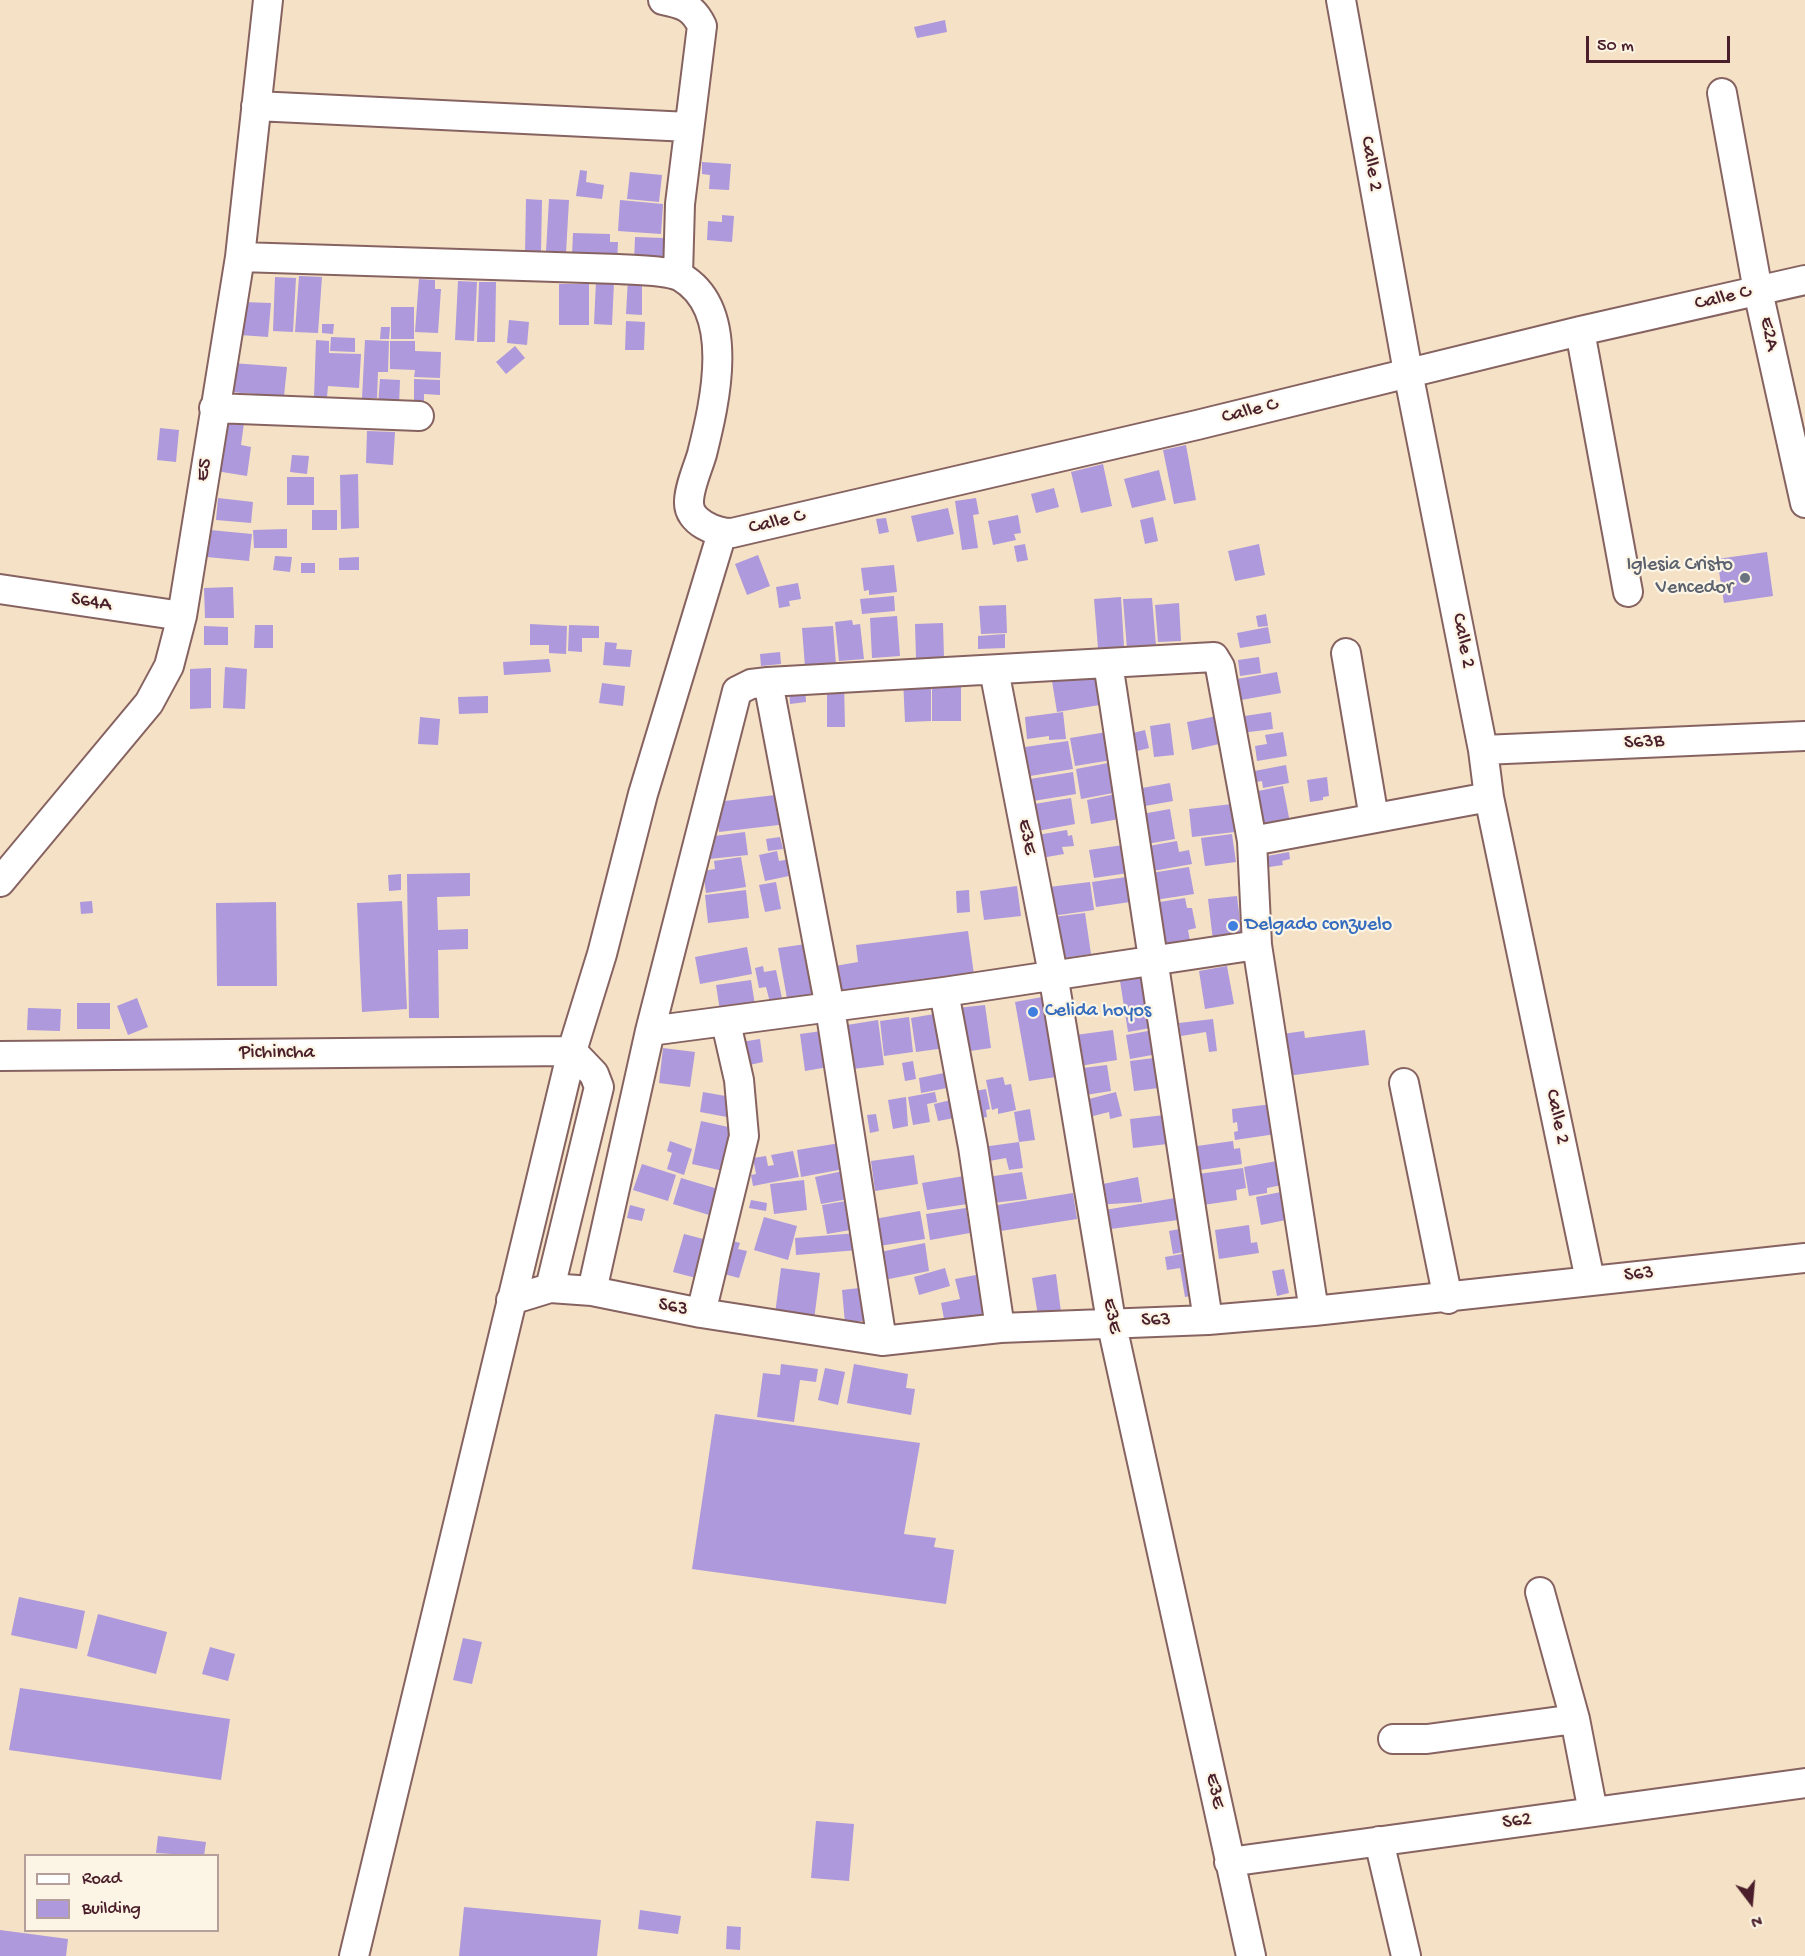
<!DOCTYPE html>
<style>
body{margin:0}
#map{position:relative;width:1805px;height:1956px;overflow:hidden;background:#f5e1c6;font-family:"Gochi Hand",sans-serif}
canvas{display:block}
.legend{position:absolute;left:24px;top:1854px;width:195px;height:78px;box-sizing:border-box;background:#fcf5e5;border:2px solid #b59f9b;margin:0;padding:8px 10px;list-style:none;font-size:18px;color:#4a1f2b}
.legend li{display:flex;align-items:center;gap:12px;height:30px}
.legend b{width:30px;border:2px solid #b59f9b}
.north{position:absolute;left:1721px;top:1872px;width:60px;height:60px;-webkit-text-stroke:4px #fcf5e5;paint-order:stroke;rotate:164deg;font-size:16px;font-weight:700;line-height:24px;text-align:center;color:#4a1f2b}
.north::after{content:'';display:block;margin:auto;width:21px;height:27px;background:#4a1f2b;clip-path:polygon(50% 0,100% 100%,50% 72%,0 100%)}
.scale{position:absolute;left:1586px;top:36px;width:144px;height:27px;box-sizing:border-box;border:3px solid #4a1f2b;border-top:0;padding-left:8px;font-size:18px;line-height:21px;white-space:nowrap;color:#4a1f2b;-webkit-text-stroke:4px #fcf5e5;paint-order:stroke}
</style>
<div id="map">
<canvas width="1805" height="1956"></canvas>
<ul class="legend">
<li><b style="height:8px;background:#fff"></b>Road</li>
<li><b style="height:16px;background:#ad99db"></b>Building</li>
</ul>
<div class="north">N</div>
<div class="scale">50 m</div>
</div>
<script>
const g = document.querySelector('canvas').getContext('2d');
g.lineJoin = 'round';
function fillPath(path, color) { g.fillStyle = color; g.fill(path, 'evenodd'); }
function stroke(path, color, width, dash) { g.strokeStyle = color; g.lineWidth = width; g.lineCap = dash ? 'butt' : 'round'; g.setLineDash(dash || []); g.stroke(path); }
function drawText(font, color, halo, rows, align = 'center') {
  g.font = font + ' "Gochi Hand",sans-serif'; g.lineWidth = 4.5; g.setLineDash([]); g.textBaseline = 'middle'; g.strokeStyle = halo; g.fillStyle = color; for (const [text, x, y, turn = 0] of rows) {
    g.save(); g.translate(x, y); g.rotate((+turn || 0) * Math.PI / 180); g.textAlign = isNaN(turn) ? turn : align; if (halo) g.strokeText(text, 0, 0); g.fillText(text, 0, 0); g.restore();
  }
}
const building = new Path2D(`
 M945 20 947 32 917 38 914 27Z
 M702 162 731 164 729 190 709 189 710 175 702 174Z
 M580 170 587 171 586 182 604 185 602 199 576 196Z
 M630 172 662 175 659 202 627 199Z
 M526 199 542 200 541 253H525Z
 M549 199 569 200 566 253 546 252Z
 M620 200 663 204 661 234 618 231Z
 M722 215 734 216 732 242 707 240 708 221 722 222Z
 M573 233 610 234V242H618L617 265 572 256Z
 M635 237 664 238 663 265 634 263Z
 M299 276 322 277 318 333 295 332Z
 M275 277 296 278 293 332 273 331Z
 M628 278H642V315L626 314Z
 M419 279 435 280V289H441L438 333 415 332Z
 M458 281 477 282 474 341 455 340Z
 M596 281 614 282 612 325 594 324Z
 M479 282H496L495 342H477Z
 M559 284H589V325H559Z
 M242 302 271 303 268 337 240 335Z
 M391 307H414V339H391Z
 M509 320 529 322 527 345 507 343Z
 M626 321 645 322 644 350H625Z
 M322 324H334L333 334 322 333Z
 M381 327H390L389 339H380Z
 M331 337 355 338V352L330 351Z
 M316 340 329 341V353L361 354 359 388 328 386 327 397H314Z
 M365 340 389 341 388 372H378L377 398H362Z
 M390 341H415V351L441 352 440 378 414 377 415 370 390 369Z
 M515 346 525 358 506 374 496 362Z
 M232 363 287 367 284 396 229 392Z
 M380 379 400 380 399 406 378 405Z
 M414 379 440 380V395L424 394V403H414Z
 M225 420 244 423 241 445 251 447 247 476 216 471Z
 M160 428 179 430 176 462 157 460Z
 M367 431 395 432 393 465 366 463Z
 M1186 445 1196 500 1174 504 1163 450Z
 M292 455 309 456 307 474 290 472Z
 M1103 464 1112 506 1081 513 1071 472Z
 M1159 470 1166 500 1132 508 1124 479Z
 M358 474 359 528 341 529 340 475Z
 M287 477H314V505H287Z
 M1054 488 1059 507 1036 513 1031 494Z
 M218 498 253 502 251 523 216 520Z
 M976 498 979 514 973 515 978 548 962 550 955 501Z
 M948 508 954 534 917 542 911 516Z
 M312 510H337V530H312Z
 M1018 515 1021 533 1014 534 1016 540 993 545 988 521Z
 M1153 517 1158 541 1145 544 1140 520Z
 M886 518 889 532 879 534 876 519Z
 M287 529V548H254L253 530Z
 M210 530 252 534 249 561 207 557Z
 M1025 544 1028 560 1017 562 1014 546Z
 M1259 544 1265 575 1235 581 1228 551Z
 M1767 552 1773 596 1724 603 1717 559Z
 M758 555 770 586 747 595 735 564Z
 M275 556 292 557 290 572 273 570Z
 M359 557V570H339V558Z
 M301 563H315V573H301Z
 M894 565 897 592 869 595V590L864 591 861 568Z
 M798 583 801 599 789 601 790 606 779 608 776 587Z
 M233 587 234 618H205L204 588Z
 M894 596 895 611 862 614 860 599Z
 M1121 597 1124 647 1098 648 1094 599Z
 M1152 598 1156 646 1127 649 1123 599Z
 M1179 603 1181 641 1158 642 1155 605Z
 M1006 605 1007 633 981 634 979 606Z
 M1266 614 1268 626 1258 627 1256 616Z
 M897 616 900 656 872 658 870 618Z
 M852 620 853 625 860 624 864 659 839 661 835 622Z
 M943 623 944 657 916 658 915 624Z
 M530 624 567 626 566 654 549 653V645H530Z
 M255 625H273V648H254Z
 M569 625 599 626V638H582V652L568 651Z
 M204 626 228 627V645H204Z
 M833 626 836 665 805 667 802 628Z
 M1268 627 1271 643 1240 648 1237 633Z
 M1005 634V648L978 649V636Z
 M605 642 617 643 616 649 632 650 630 667 603 665Z
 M780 652 781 664 761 666 760 654Z
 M1259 657 1261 673 1240 676 1238 660Z
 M549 659 551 672 504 675 503 662Z
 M225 667 247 669 245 709 223 708Z
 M211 668V708L190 709V669Z
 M1106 668 1112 703 1057 712 1051 675Z
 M1277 672 1281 693 1241 700 1237 679Z
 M903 679H931V721L905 722Z
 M932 679H961V721H932Z
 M844 682 845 727H827V694H821V683Z
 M602 683 625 686 623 706 599 703Z
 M805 685 806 702 790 704 789 686Z
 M488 696V713L459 714 458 697Z
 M1063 712 1066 739 1049 740V736L1027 739 1025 717Z
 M1271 712 1273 729 1241 733 1238 717Z
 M1217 716 1224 743 1192 750 1187 722Z
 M420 717 440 719 438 745 418 744Z
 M1170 723 1174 755 1154 757 1150 726Z
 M1145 730 1149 748 1137 751 1133 733Z
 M1113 731 1118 759 1075 766 1070 738Z
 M1283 732 1287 756 1257 761 1255 746 1267 744 1265 735Z
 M1068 741 1073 769 1030 776 1025 747Z
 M1119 761 1124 791 1081 799 1076 769Z
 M1286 765 1289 783 1263 788 1262 781 1251 783 1249 772Z
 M1073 772 1076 794 1033 801 1030 779Z
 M1327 777 1329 796 1323 797V800L1310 802 1307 780Z
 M1170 783 1173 801 1145 806 1142 788Z
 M1283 786 1291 828 1261 833 1253 792Z
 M1125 792 1130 817 1091 824 1087 800Z
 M784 794 787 824 719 832 716 802Z
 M1071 798 1075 824 1032 832 1028 805Z
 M1232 804 1235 832 1192 837 1189 809Z
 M1170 809 1175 839 1141 845 1136 815Z
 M1067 830 1068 836 1072 835 1074 846 1062 847 1064 854 1041 858 1037 835Z
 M745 832 748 855 709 859 707 837Z
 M1232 834 1236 862 1205 866 1201 838Z
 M780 837 783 849 768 851 766 839Z
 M1177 841 1179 852 1189 850 1192 864 1147 872 1143 847Z
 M1130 844 1135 872 1094 878 1089 850Z
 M777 851 779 861 790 859 791 867 787 868 789 876 765 881 759 855Z
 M1289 852 1290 859 1282 861 1283 865 1269 867 1267 856Z
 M741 857 746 887 706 893 703 871 715 869 714 861Z
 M1189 867 1194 894 1155 900 1151 873Z
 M470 873V896L437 897 438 930 468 929V949L438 950 439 1018H409L407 874Z
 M401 874V890L389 891 388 875Z
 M1133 876 1137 901 1096 907 1092 882Z
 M776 882 781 909 765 912 759 885Z
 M1090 882 1094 910 1052 916 1049 887Z
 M1017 886 1021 916 984 920 980 891Z
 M746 890 749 918 708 923 705 895Z
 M969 890 970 912 957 913 956 891Z
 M1237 896 1242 937 1213 940 1208 899Z
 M1185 898 1187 908H1192L1196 928 1188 930 1190 941 1160 946 1153 903Z
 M92 901 93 913 81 914 80 902Z
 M402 901 407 1009 362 1012 357 903Z
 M276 902 277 986H217L216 903Z
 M1085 913 1091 954 1059 959 1053 917Z
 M968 931 974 975 834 996 829 967 858 962 856 945Z
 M806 944 815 999 788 1004 778 948Z
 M747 947 752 974 700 984 695 957Z
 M763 966 764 972 776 970 783 1003 771 1006 766 987 759 988 755 968Z
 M1227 966 1234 1004 1205 1009 1199 971Z
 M1147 977 1156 1027 1128 1032 1120 981Z
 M751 980 755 1005 720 1011 716 985Z
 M1042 997 1056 1077 1029 1081 1015 1002Z
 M137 998 148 1027 128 1035 117 1006Z
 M77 1003H110V1029H77Z
 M985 1005 991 1048 963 1052 957 1008Z
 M28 1008 61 1009 60 1031 27 1030Z
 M940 1013 945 1048 916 1052 911 1018Z
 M909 1017 913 1052 884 1056 880 1021Z
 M1213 1019 1217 1051 1209 1052 1206 1032 1181 1036 1179 1023Z
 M878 1020 884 1065 853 1069 847 1025Z
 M1159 1029 1163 1053 1130 1059 1126 1035Z
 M829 1030 834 1066 805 1071 800 1034Z
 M1113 1030 1117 1060 1073 1067 1068 1036Z
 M1365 1030 1369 1065 1287 1076 1282 1034 1304 1031 1305 1038Z
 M760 1039 763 1062 745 1066 741 1042Z
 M663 1048 695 1052 690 1087 659 1083Z
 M1162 1057 1167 1087 1134 1091 1130 1061Z
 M913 1061 916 1079 905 1081 902 1063Z
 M1107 1065 1111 1091 1079 1096 1075 1069Z
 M949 1072 952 1087 921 1093 919 1078Z
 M1003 1077 1005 1085 1011 1084 1016 1110 998 1114V1108L992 1110 986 1080Z
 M986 1089 990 1109 986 1110 987 1117 974 1119 969 1092Z
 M703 1092 731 1097 727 1117 700 1112Z
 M935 1092 937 1102 927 1104 930 1122 913 1125 908 1097Z
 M1116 1092 1122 1116 1110 1119 1109 1112 1089 1117 1085 1100Z
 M906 1097 908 1126 893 1129 888 1100Z
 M951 1100 954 1118 938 1121 934 1104Z
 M1272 1104 1276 1134 1235 1140 1234 1132 1238 1131 1237 1122 1233 1123 1232 1109Z
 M1030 1109 1035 1140 1019 1142 1023 1168 1009 1170 1006 1158 978 1163 975 1148 1019 1142 1014 1112Z
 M876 1114 879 1131 870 1133 867 1115Z
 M1173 1114 1176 1143 1133 1148 1130 1119Z
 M701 1121 737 1129 728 1172 692 1164Z
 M670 1141 692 1149 684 1175 667 1169 672 1153 667 1151Z
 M1233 1141 1234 1149 1240 1148 1242 1164 1200 1170 1197 1146Z
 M840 1143 844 1169 801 1177 797 1150Z
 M793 1151 799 1177 753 1186 751 1175 756 1174 753 1158 766 1156 768 1166 774 1165 771 1155Z
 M914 1155 918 1184 875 1191 871 1161Z
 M1288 1159 1292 1183 1267 1188V1193L1249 1196 1244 1167Z
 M642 1164 676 1175 668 1201 633 1190Z
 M1243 1168 1246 1188 1236 1190 1237 1200 1203 1205 1198 1174Z
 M848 1170 854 1198 821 1204 815 1177Z
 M1022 1172 1027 1199 984 1204 980 1178Z
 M964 1176 968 1204 927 1210 922 1183Z
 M1138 1177 1142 1202 1095 1205 1093 1186Z
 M681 1178 728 1192 719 1218 673 1204Z
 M804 1180 807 1210 774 1214 770 1184Z
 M1291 1190 1296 1218 1261 1225 1256 1197Z
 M1073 1193 1077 1219 988 1233 985 1207Z
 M1175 1198 1178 1220 1103 1230 1099 1211Z
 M858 1199 862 1228 827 1234 822 1205Z
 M751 1200 767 1203 766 1211 749 1208Z
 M630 1205 645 1209 642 1221 627 1218Z
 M966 1208 970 1233 930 1240 926 1214Z
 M920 1211 925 1239 879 1246 874 1219Z
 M764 1217 797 1226 788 1260 754 1250Z
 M1249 1225 1251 1243 1257 1242 1259 1253 1219 1259 1215 1230Z
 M1190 1227 1194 1250 1173 1254 1169 1231Z
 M858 1233 859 1250 796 1255 795 1238Z
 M684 1234 711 1241 700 1279 673 1272Z
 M733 1241 740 1243 738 1249 747 1251 739 1278 724 1274Z
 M925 1243 929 1271 884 1280 880 1252Z
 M1193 1252 1201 1294 1185 1297 1180 1268 1167 1270 1165 1257Z
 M781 1268 820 1273 814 1320 775 1314Z
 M945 1268 950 1286 919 1295 914 1277Z
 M1284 1269 1289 1293 1277 1296 1272 1271Z
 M1056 1274 1061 1312 1038 1316 1032 1278Z
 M976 1275 985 1321 946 1329 941 1303 960 1299 955 1279Z
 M868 1287 871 1320 845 1323 842 1290Z
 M781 1364 818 1369 816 1382 800 1380 794 1422 757 1417 763 1373 780 1375Z
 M854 1364 908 1374 906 1388 915 1389 911 1415 847 1403Z
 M825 1368 845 1372 838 1405 818 1400Z
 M715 1414 920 1443 904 1534 936 1538 934 1547 954 1550 946 1604 692 1569Z
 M19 1597 85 1611 77 1649 11 1635Z
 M98 1614 167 1632 156 1674 87 1656Z
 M463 1638 482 1642 472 1684 453 1680Z
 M210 1647 235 1654 228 1681 202 1674Z
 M20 1688 230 1719 221 1780 9 1750Z
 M816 1821 854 1824 849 1881 811 1878Z
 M158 1836 206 1842 204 1856 156 1853Z
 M464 1907 601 1920 597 1956H459Z
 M640 1910 681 1916 678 1934 638 1929Z
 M727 1926 741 1927 740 1950 726 1949Z
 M0 1930 68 1939 66 1956H0Z`);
const minor = new Path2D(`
 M663 0C683 4 693 7 702 26L680 204 678 275
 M1341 0 1408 372 1483 750 1489 797 1590 1280
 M1722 93 1758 291 1805 503
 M256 106 689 127
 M240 257 618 269C633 270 668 270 681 277 737 310 715 402 702 454 698 468 689 487 689 502 688 522 716 533 732 533L1197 425 1580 331 1805 280
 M1580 331 1628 592
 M214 408 419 416
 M0 589 182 616
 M1346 653 1374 818
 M1108 663 1208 1320
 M994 670 1053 974 1111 1321 1251 1956
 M768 682 830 1008 882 1341
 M1483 750 1805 736
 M1252 841 1489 797
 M0 882 149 703 169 666 182 616 240 257 268 0
 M944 992 973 1147 1000 1328
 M650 1031 944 992 1257 945
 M0 1056 572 1051 594 1074 599 1087 550 1288
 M1404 1083 1448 1299
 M592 1291 650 1031 737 691 751 684 768 682 1214 657 1220 667 1252 841 1257 945 1314 1311
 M511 1300 550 1288 592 1291 701 1313 882 1341 1000 1328 1208 1320 1314 1311 1805 1258
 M701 1313 744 1136 739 1080 726 1023
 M1540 1592 1575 1719 1593 1812
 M1393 1739H1427L1575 1719
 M1379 1841 1406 1956
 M1229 1862 1805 1783
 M354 1956 572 1051 602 954 643 794 722 533`);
const markers = [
 [1745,578,6,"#6b7280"],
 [1233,926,6,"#3f7fe0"],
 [1033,1012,6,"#3f7fe0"]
];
const streetNames = [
 ["Calle 2",1370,164,80],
 ["Calle C",1723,299,-13],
 ["E2A",1768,334,78],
 ["Calle C",1250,412,-14],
 ["E5",205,470,-81],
 ["Calle C",777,523,-13],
 ["S64A",91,603,9],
 ["Calle 2",1462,641,79],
 ["S63B",1644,743,-3],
 ["E3E",1026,837,79],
 ["Pichincha",277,1054],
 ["Calle 2",1556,1117,78],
 ["S63",1639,1275,-6],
 ["S63",673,1308,12],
 ["E3E",1111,1316,79],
 ["S63",1156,1321,-1],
 ["E3E",1214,1791,78],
 ["S62",1517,1822,-8]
];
const worshipNames = [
 ["Iglesia Cristo",1733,566],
 ["Vencedor",1733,589]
];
const shopNames = [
 ["Delgado conzuelo",1245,926],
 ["Celida hoyos",1045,1012]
];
fillPath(building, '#ad99db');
stroke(minor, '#866361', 32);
stroke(minor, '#fff', 28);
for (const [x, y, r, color] of markers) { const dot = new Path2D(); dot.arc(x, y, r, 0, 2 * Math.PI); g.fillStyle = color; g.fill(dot); stroke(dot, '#fcf5e5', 2); }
drawText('20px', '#4a1f2b', '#fcf5e5', streetNames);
drawText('20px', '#5b616d', '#fcf5e5', worshipNames, 'right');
drawText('20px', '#366cbe', '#fcf5e5', shopNames, 'left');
</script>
